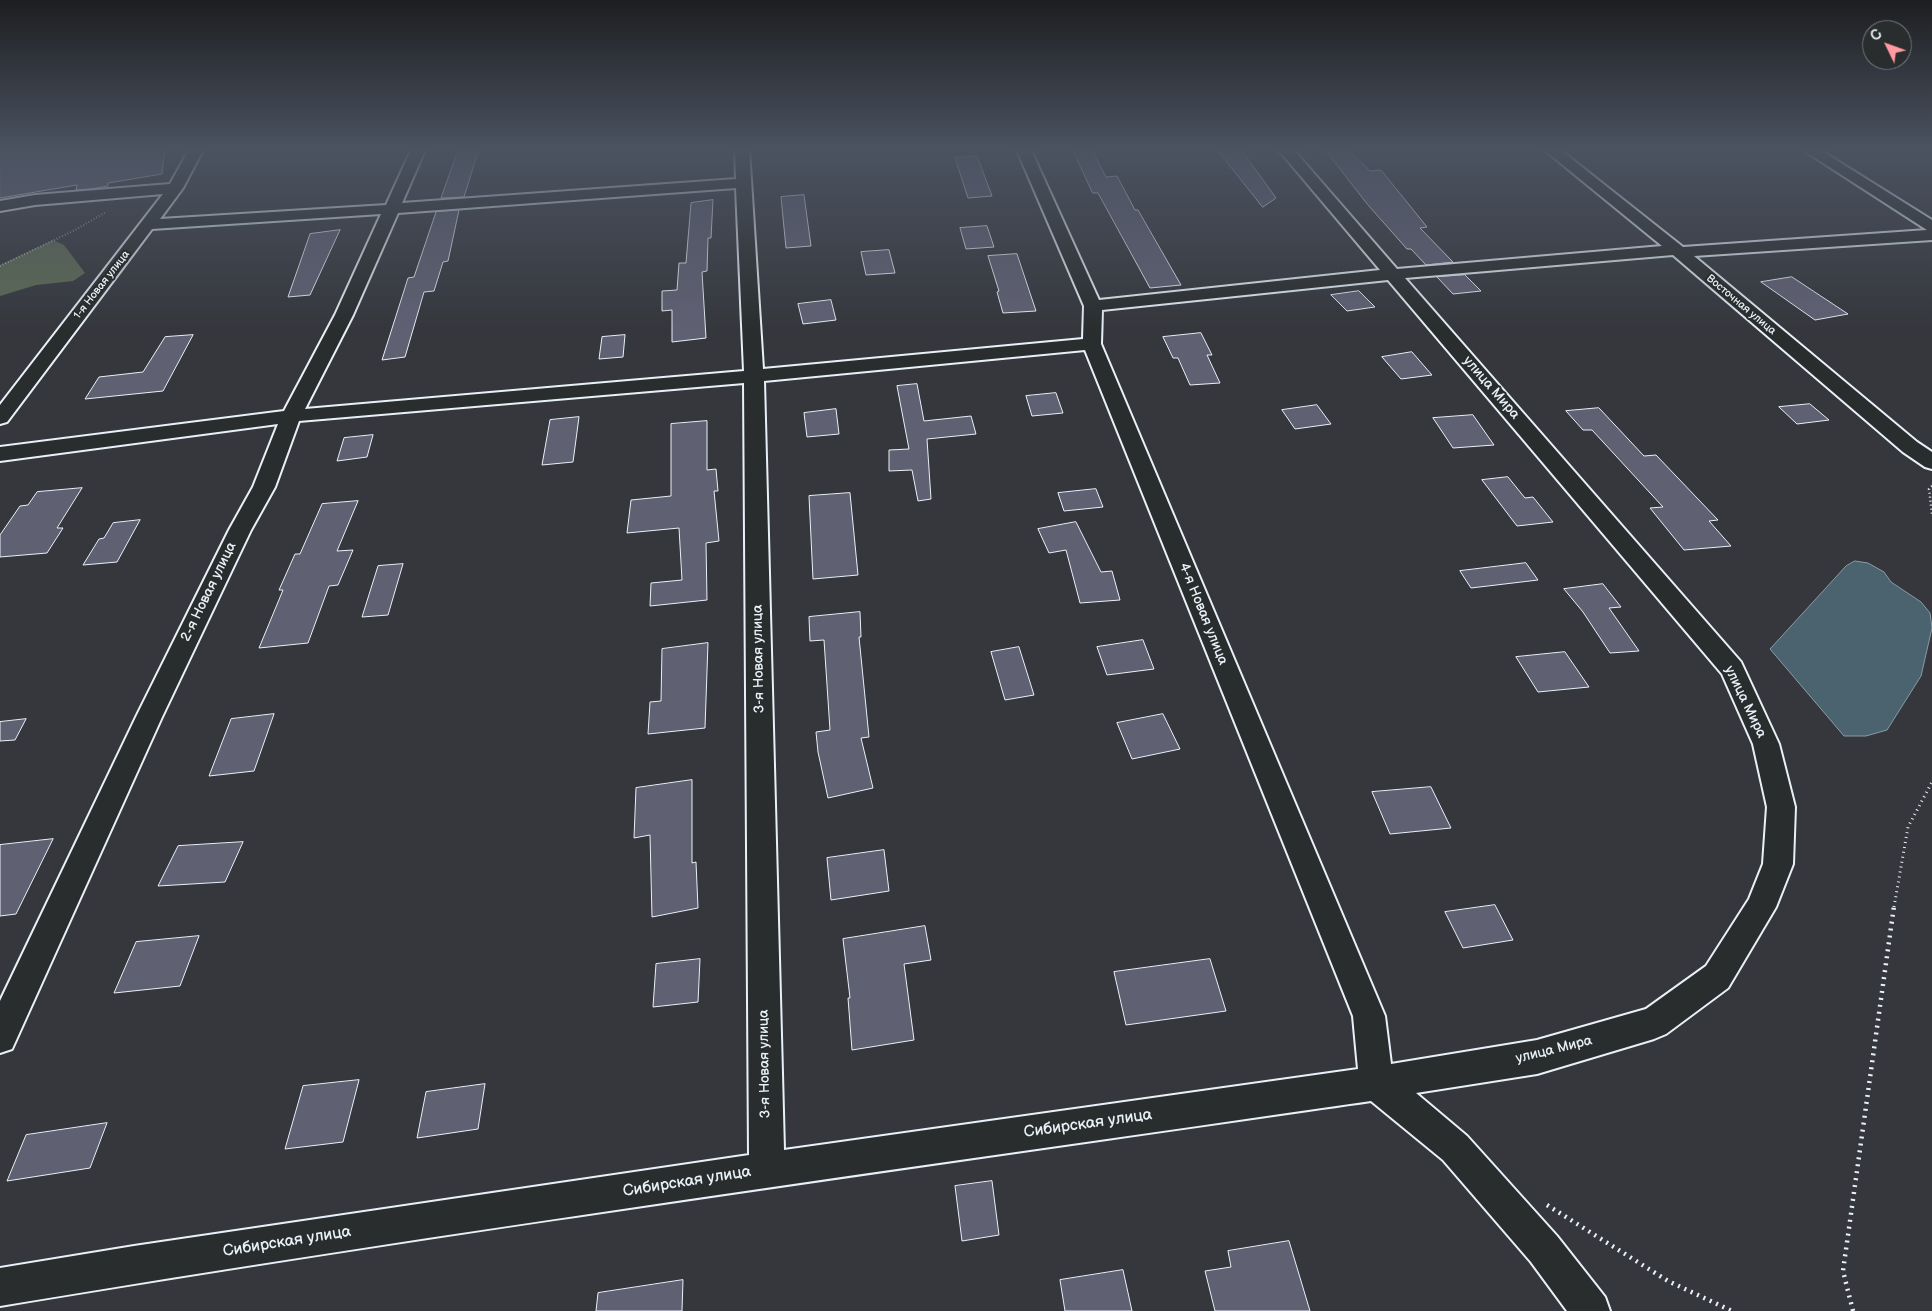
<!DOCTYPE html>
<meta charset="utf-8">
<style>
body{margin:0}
#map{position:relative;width:1932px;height:1311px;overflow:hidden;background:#35373c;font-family:"Balsamiq Sans",sans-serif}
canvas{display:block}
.north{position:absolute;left:1862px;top:20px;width:50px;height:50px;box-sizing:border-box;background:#2a2d2e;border:1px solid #767b7f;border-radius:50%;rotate:312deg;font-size:14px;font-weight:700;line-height:20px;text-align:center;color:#e8f1f8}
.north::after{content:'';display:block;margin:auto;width:18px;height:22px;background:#ff9aa2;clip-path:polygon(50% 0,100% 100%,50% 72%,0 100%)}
</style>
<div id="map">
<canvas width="1932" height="1311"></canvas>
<div class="north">С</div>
</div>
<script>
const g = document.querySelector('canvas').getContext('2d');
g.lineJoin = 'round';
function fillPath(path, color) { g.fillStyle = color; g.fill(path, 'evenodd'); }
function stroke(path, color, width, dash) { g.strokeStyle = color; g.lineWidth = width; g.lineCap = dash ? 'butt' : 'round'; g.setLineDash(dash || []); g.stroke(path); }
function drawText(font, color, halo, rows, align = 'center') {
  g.font = font + ' "Balsamiq Sans",sans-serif'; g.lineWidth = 4; g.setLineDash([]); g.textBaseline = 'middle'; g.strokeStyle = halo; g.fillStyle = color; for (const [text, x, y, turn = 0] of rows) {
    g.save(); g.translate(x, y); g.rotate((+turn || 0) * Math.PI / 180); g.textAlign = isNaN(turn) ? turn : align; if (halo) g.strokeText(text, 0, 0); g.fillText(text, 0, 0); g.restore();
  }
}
const green = new Path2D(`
 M53 240 64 245 85 273 73 281 36 285 0 296V265Z`);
const water = new Path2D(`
 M1855 561 1868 563 1884 572 1891 582 1921 602 1930 613 1932 628 1921 676 1887 730 1866 736H1844L1770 649 1846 566Z`);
const building = new Path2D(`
 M0 148H165L162 174 108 183V186L91 189 76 190 77 185 0 198Z
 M1072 148H1091L1106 177 1117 176 1135 210H1138L1181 285 1150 288 1098 193H1093Z
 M1216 148H1240L1276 198 1263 207Z
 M1324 148H1347L1370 171 1381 170 1427 227 1420 228 1453 262 1426 265 1411 249H1407L1368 205Z
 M479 149 464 197 441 198 458 150Z
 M977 156 992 196 968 198 955 158Z
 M804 195 811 246 786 248 781 197Z
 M713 200 711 238H708L707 271 702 272 706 338 672 342V310L662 311V291L677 290 679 263H686L691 203Z
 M459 210 448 261 443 262 434 291 424 292 405 357 382 360 408 278 414 277 436 212Z
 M987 226 994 247 966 249 960 228Z
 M340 230 310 295 288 297 310 234Z
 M889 250 895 273 866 275 861 252Z
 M1017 254 1036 311 1003 313 997 292 999 291 988 256Z
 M1465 275 1481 291 1453 294 1437 277Z
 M1792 277 1848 314 1815 320 1761 282Z
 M1359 291 1375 307 1347 311 1331 295Z
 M831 300 836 320 803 324 798 304Z
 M1201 333 1212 355H1207L1220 383 1190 385 1178 358H1173L1163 337Z
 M193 335 163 391 85 399 99 377 143 372 165 337Z
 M625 335 623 357 599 359 602 337Z
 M1412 352 1432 375 1401 379 1382 357Z
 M917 384 924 421 971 416 976 434 927 439 931 499 918 501 912 470 889 471V450L909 449 897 386Z
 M1056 393 1063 413 1032 416 1026 396Z
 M1810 404 1829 420 1797 424 1779 407Z
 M1317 405 1331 424 1295 429 1282 410Z
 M1599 408 1644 456 1656 455 1718 520 1709 521 1731 546 1684 550 1650 508 1663 507 1592 430H1583L1566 411Z
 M836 409 839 434 807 437 804 413Z
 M1473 415 1494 445 1453 448 1433 418Z
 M579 417 573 462 542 465 550 420Z
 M707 421V470L716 469 718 491H714L719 541 706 543 707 600 650 606 651 583 682 580 679 528 627 533 631 500 671 496V424Z
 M373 435 367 457 337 461 344 438Z
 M1508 477 1525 498 1533 497 1553 522 1517 526 1482 480Z
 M82 488 57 528H63L47 553 0 557V535L20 506 28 505 37 492Z
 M1096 489 1103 507 1064 511 1058 493Z
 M850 493 858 575 813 579 809 496Z
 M358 501 337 551 353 550 338 585 329 586 308 643 259 648 283 590H279L295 554H300L322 504Z
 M140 520 117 562 83 565 99 539 104 538 113 523Z
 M1076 522 1101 572 1112 571 1120 600 1080 603 1066 550 1049 553 1038 529Z
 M1526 563 1538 580 1471 588 1460 571Z
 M403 564 388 615 362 617 378 566Z
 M1603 584 1621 607 1609 608 1639 651 1610 653 1583 612 1564 589Z
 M860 612 861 637H859L869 737 861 738 873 788 828 798 818 752 816 732 830 730 824 640 810 641 809 617Z
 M1143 640 1154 669 1107 675 1097 647Z
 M708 643 705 728 648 734 650 702 661 701 662 649Z
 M1019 647 1034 695 1005 700 991 652Z
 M1565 652 1589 687 1538 692 1516 657Z
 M274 714 254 771 209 776 231 719Z
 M1163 714 1180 749 1132 759 1117 723Z
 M26 719 15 740 0 741V722Z
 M692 780V863L696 862 698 908 652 917 650 835 634 838 636 788Z
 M1431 787 1451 828 1390 834 1372 792Z
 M53 839 16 914 0 916V845Z
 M243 842 225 882 158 886 178 846Z
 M884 850 889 891 831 900 827 858Z
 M1495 905 1513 940 1463 948 1445 912Z
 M925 926 931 960 904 964 914 1040 852 1050 848 998H850L843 939Z
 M199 936 180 986 114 993 136 942Z
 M700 959 698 1002 653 1007 656 964Z
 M1210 959 1226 1011 1126 1025 1114 972Z
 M359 1080 343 1142 285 1149 303 1086Z
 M485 1084 478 1129 417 1138 426 1092Z
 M107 1123 90 1168 7 1181 26 1135Z
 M992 1181 999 1235 962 1241 955 1186Z
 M1289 1241 1310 1311H1215L1205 1271 1231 1267 1228 1251Z
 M1123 1270 1132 1311H1065L1060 1280Z
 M683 1280 682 1311H596L598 1293Z`);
const pathFar3 = new Path2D(`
 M0 266 75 230 106 212`);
const pathFar2 = new Path2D(`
 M1932 486 1929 489 1932 514`);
const pathFar1 = new Path2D(`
 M1894 907 1908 827 1932 782`);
const path = new Path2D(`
 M1547 1205 1668 1281 1732 1311
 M1853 1311 1843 1271 1894 906`);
const minor = new Path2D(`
 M190 148H204L183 188 160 219 386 205 412 148H426L402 203 736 179 735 148H749L763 369 1083 339 1084 306 1016 148H1030L1099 300 1380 270 1277 148H1292L1397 269 1662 246 1542 148H1558L1683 247 1927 230 1800 148H1817L1932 220V240L1694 256 1917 442 1932 452V469L1925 467 1903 452 1673 255 1405 278 1741 662 1779 744 1795 807 1793 864 1776 907 1728 988 1666 1034 1654 1039 1537 1074 1416 1093 1467 1136 1557 1236 1605 1297 1610 1311H1567L1531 1262 1443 1160 1371 1101C914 1167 456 1230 0 1306V1268L134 1246 749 1155 744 383 299 421 275 487 251 530 162 717 12 1049 0 1053V1001L136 717 229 530 253 487 278 424 0 461V447L284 411 335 315 381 214 152 229 7 422 0 424V405L163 194 35 205 0 211V201L35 195 170 184ZM736 188 744 371 305 409 353 315 398 213ZM1388 280 1722 674 1753 744 1767 807 1763 864 1749 899 1706 966 1646 1009 1537 1040 1391 1064 1385 1016 1101 344 1102 310ZM1085 350 1353 1016 1358 1069 784 1150 764 381Z`);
const farStreetnames = [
 ["1-я Новая улица",102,285,-52],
 ["Восточная улица",1741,305,40]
];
const streetNames = [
 ["улица Мира",1491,388,49],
 ["2-я Новая улица",209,592,-64],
 ["4-я Новая улица",1203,614,68],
 ["3-я Новая улица",759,659,-91],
 ["улица Мира",1745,702,64],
 ["улица Мира",1554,1050,-14],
 ["3-я Новая улица",765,1064,-91]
];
const nearStreetnames = [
 ["Сибирская улица",1088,1124,-8],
 ["Сибирская улица",687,1182,-9],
 ["Сибирская улица",287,1242,-9]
];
fillPath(green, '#5d6b53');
fillPath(water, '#4a636e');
stroke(water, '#899ca5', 1);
fillPath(building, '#606073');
stroke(building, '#e8f1f8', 1);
stroke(minor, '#e8f1f8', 4);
stroke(pathFar3, '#e8f1f8', 2, [0.5, 2.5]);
stroke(pathFar2, '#e8f1f8', 2.5, [1, 3]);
stroke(pathFar1, '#e8f1f8', 3, [1, 4]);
stroke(path, '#e8f1f8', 4.5, [2, 5]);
fillPath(minor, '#2a2d2e');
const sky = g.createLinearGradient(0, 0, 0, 332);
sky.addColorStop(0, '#1d1e21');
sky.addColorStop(0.45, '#4b5361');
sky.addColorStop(1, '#4b536100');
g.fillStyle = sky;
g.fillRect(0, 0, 1932, 332);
drawText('11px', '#e8f1f8', '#2a2d2e', farStreetnames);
drawText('14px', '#e8f1f8', '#2a2d2e', streetNames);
drawText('16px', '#e8f1f8', '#2a2d2e', nearStreetnames);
</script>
